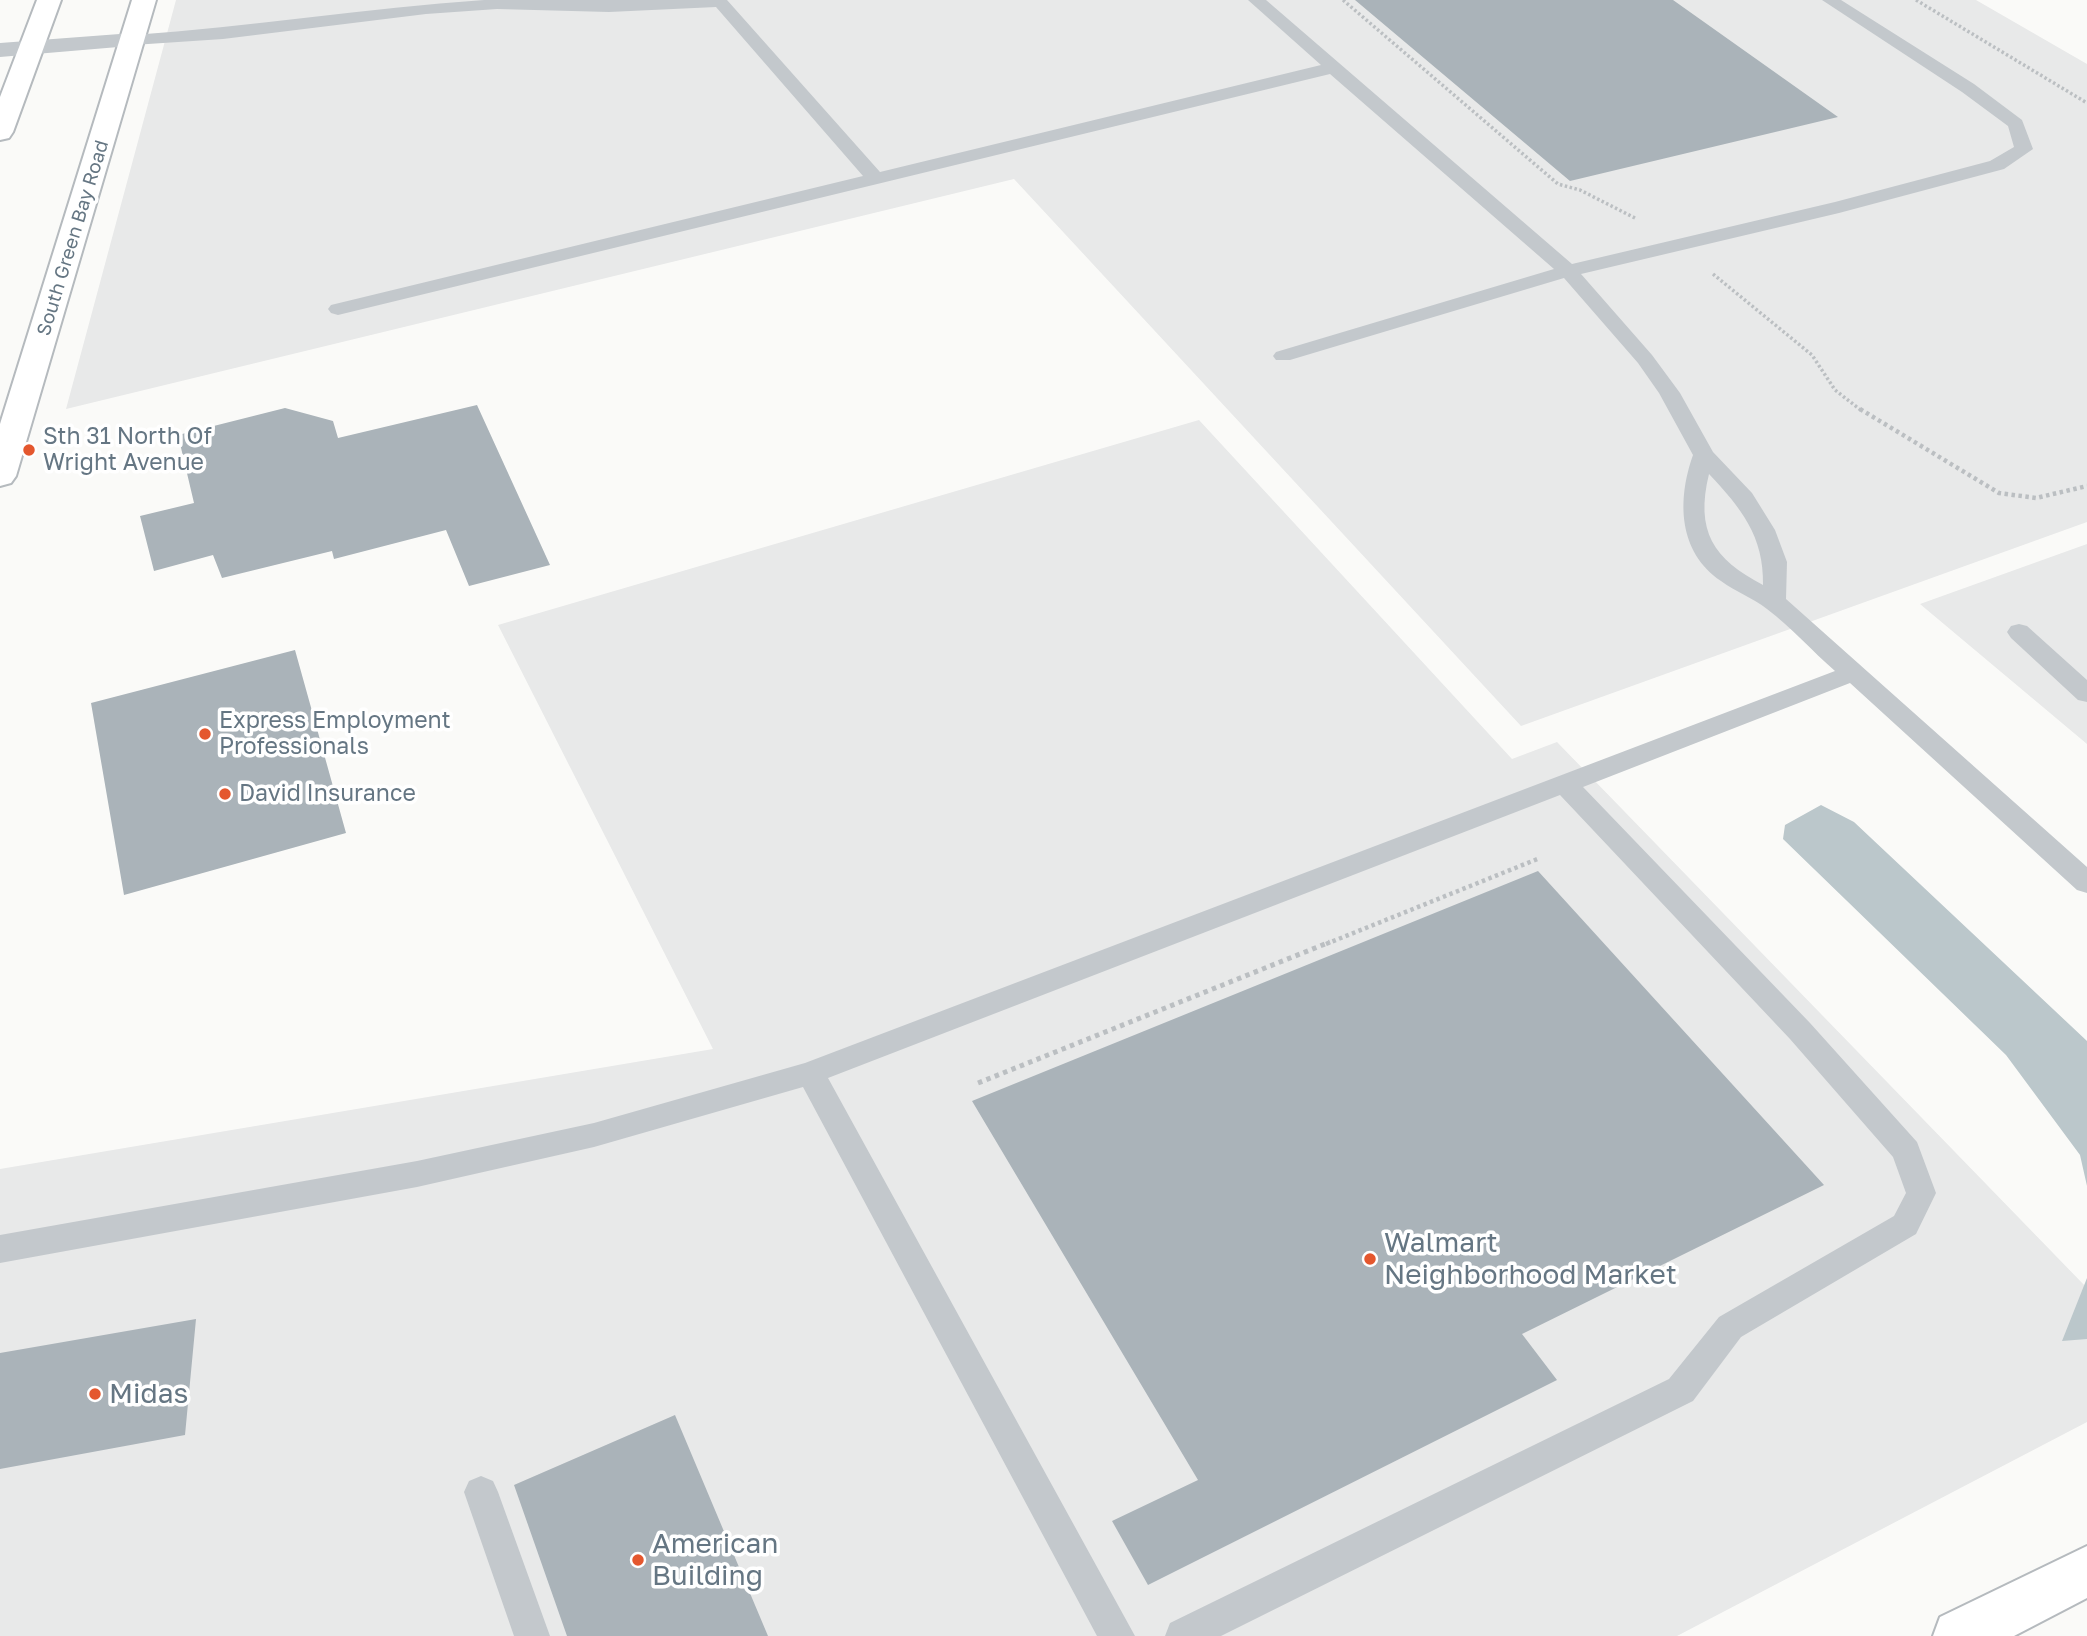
<!DOCTYPE html>
<style>
body{margin:0}
canvas{display:block;background:#fafaf8}
</style>
<canvas width="2087" height="1636"></canvas>
<script>
const g = document.querySelector('canvas').getContext('2d');
g.lineJoin = 'round';
function fillPath(path, color) { g.fillStyle = color; g.fill(path, 'evenodd'); }
function stroke(path, color, width, dash) { g.strokeStyle = color; g.lineWidth = width; g.lineCap = dash ? 'butt' : 'round'; g.setLineDash(dash || []); g.stroke(path); }
function drawText(font, color, halo, rows, align = 'center') {
  g.font = font + ' "Golos Text",sans-serif'; g.lineWidth = 7; g.setLineDash([]); g.textBaseline = 'middle'; g.strokeStyle = halo; g.fillStyle = color; for (const [text, x, y, turn = 0] of rows) {
    g.save(); g.translate(x, y); g.rotate((+turn || 0) * Math.PI / 180); g.textAlign = isNaN(turn) ? turn : align; if (halo) g.strokeText(text, 0, 0); g.fillText(text, 0, 0); g.restore();
  }
}
const built = new Path2D(`
 M176 0H1976L2087 64V522L1521 726 1014 179 66 409Z
 M1199 420 1512 759 1557 742 2087 1288V1422L1677 1636H0V1169L713 1049 498 625Z
 M2087 544V744L1920 604Z`);
const water = new Path2D(`
 M1821 805 1854 822 2087 1041V1186L2080 1155 2006 1055 1783 839 1785 825Z
 M2087 1278V1339L2062 1341Z`);
const building = new Path2D(`
 M1355 0H1673L1838 117 1570 181Z
 M477 405 550 565 469 586 446 530 334 559 332 551 222 578 213 555 154 571 140 516 194 503 178 435 285 408 333 421 338 438Z
 M295 650 346 833 124 895 91 703Z
 M1538 871 1824 1185 1522 1334 1557 1380 1148 1585 1112 1521 1198 1480 972 1101Z
 M196 1319 185 1435 0 1469V1353Z
 M675 1415 768 1636H567L514 1485Z`);
const pathFar2 = new Path2D(`
 M1343 0 1558 184 1580 190 1635 218
 M1916 0 2087 103
 M1713 274 1812 355 1835 390 1862 411`);
const pathFar1 = new Path2D(`
 M1860 409 1999 493 2036 498 2087 486
 M1326 944 1540 858`);
const path = new Path2D(`
 M978 1083 1330 942`);
const lane = new Path2D(`
 M484 0H727L880 172 1321 65 1248 0H1266L1572 264 1835 202 1990 161 2014 147 2008 126 1962 92 1822 0H1841L1974 84 2022 120 2033 149 2004 169 1839 213 1581 274 1652 355 1680 393 1713 452 1752 493 1775 530 1787 562 1786 599 2087 867V893L2077 890 1850 683 1583 787 1810 1023 1917 1142 1936 1193 1916 1234 1741 1337 1693 1401 1221 1636H1165L1170 1623 1669 1379 1719 1317 1894 1216 1906 1193 1893 1157 1790 1039 1560 795 828 1078 1135 1636H1097L803 1087 594 1147 417 1187 0 1263V1235L417 1161 594 1123 805 1063 1835 671C1812 651 1791 627 1767 609 1753 598 1736 592 1721 581 1678 552 1677 500 1693 455L1659 393 1638 363 1564 278 1290 360H1276L1273 356 1276 352 1554 269 1330 74 338 315 331 313 328 309 331 305 863 176 716 7 609 12 497 9 426 14 223 39 133 45 125 40 133 35C250 27 366 8 484 0ZM1709 474C1741 508 1764 536 1763 585 1713 559 1695 531 1709 474Z
 M2019 624 2027 626 2087 680V702L2078 700 2011 638 2007 632 2011 626Z
 M481 1476 493 1481 498 1492 550 1636H514L464 1492 469 1481Z`);
const street = new Path2D(`
 M133 33 142 35 145 40 142 45 0 57V43Z`);
const primary = new Path2D(`
 M37 0H61L13 132 9 138 0 140V97Z
 M132 0H156L16 476 11 483 0 486V424Z
 M2087 1546V1598L2014 1636H1933L1940 1617Z`);
const markers = [
 [29,450,7,"#e4572e"],
 [205,734,7,"#e4572e"],
 [225,794,7,"#e4572e"],
 [1370,1259,7,"#e4572e"],
 [95,1394,7,"#e4572e"],
 [638,1560,7,"#e4572e"]
];
const farStreetnames = [
 ["South Green Bay Road",73,238,-73]
];
const poiNames = [
 ["Sth 31 North Of",43,437],
 ["Wright Avenue",43,463],
 ["Express Employment",219,721],
 ["Professionals",219,747],
 ["David Insurance",239,794]
];
const nearPoinames = [
 ["Walmart",1384,1243],
 ["Neighborhood Market",1384,1275],
 ["Midas",109,1394],
 ["American",652,1544],
 ["Building",652,1576]
];
fillPath(built, '#e8e9e9');
fillPath(water, '#bbc7cb');
fillPath(building, '#aab3b9');
stroke(primary, '#b5babe', 4);
stroke(pathFar2, '#bbbfc2', 3.5, [2.5, 2.5]);
stroke(pathFar1, '#bbbfc2', 4.5, [3.5, 3.5]);
stroke(path, '#bbbfc2', 5, [4.5, 4.5]);
fillPath(lane, '#c3c8cc');
fillPath(street, '#c3c8cc');
fillPath(primary, '#fff');
for (const [x, y, r, color] of markers) { const dot = new Path2D(); dot.arc(x, y, r, 0, 2 * Math.PI); g.fillStyle = color; g.fill(dot); stroke(dot, '#fff', 2.5); }
drawText('19px', '#657683', '#fff', farStreetnames);
drawText('23px', '#657683', '#fff', poiNames, 'left');
drawText('28px', '#657683', '#fff', nearPoinames, 'left');
</script>
